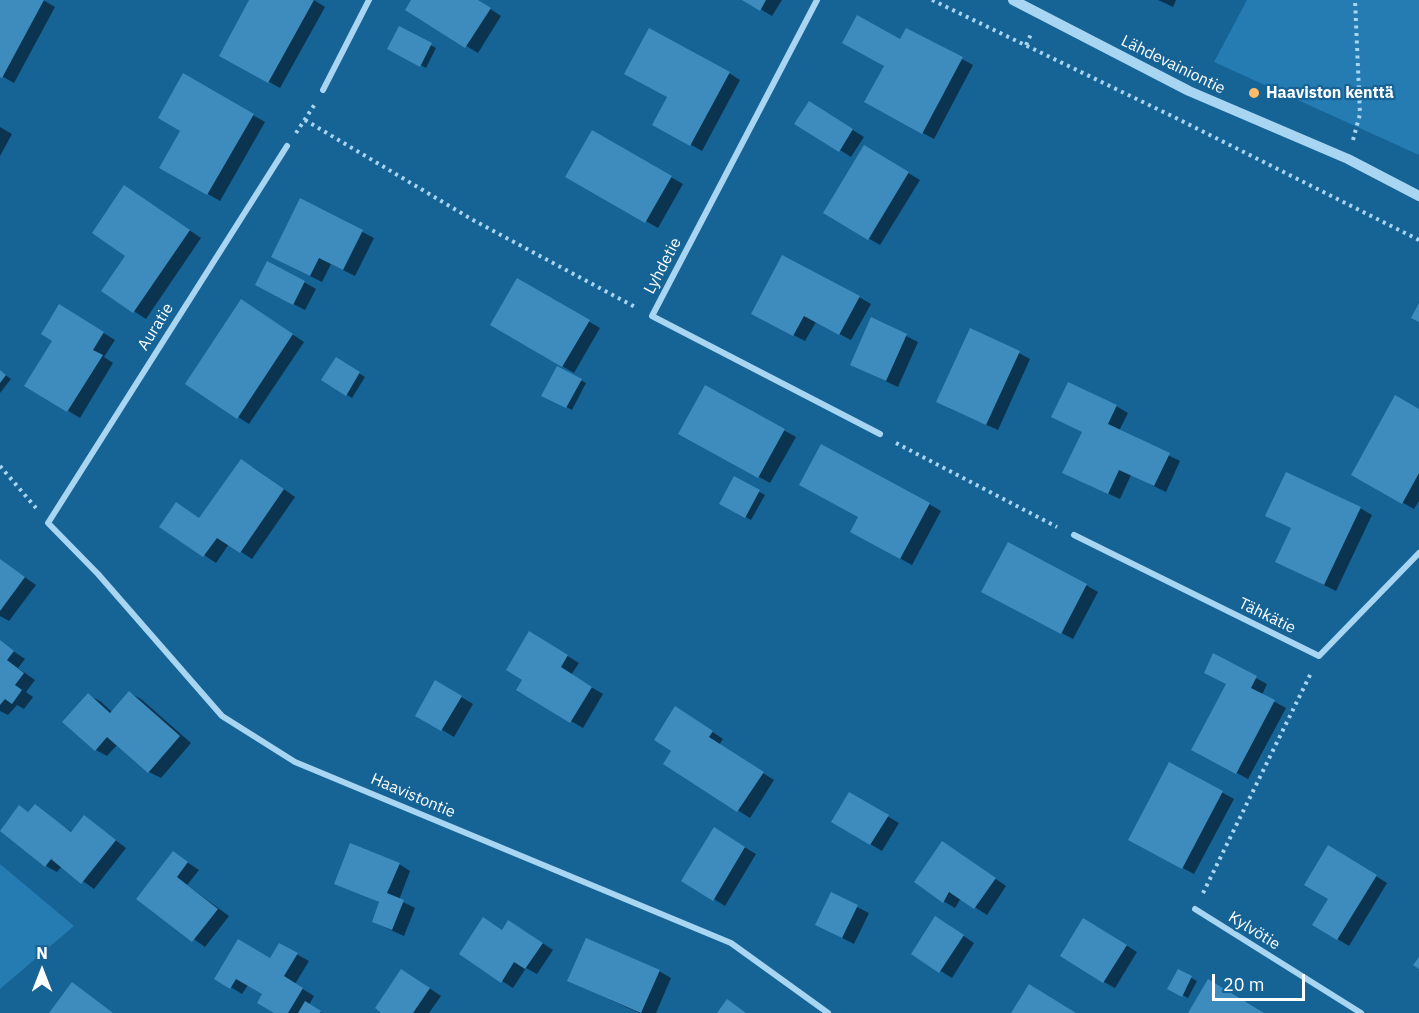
<!DOCTYPE html>
<meta charset="utf-8">
<style>
body{margin:0}
#map{position:relative;width:1419px;height:1013px;overflow:hidden;background:#166396;font-family:"IBM Plex Sans",sans-serif}
canvas{display:block}
.north{position:absolute;left:12px;top:941px;width:60px;height:60px;-webkit-text-stroke:4px #166396;paint-order:stroke;rotate:0deg;font-size:16px;font-weight:700;line-height:24px;text-align:center;color:#fff}
.north::after{content:'';display:block;margin:auto;width:21px;height:27px;background:#fff;clip-path:polygon(50% 0,100% 100%,50% 72%,0 100%)}
.scale{position:absolute;left:1212px;top:974px;width:93px;height:27px;box-sizing:border-box;border:3px solid #fff;border-top:0;padding-left:8px;font-size:18px;line-height:21px;white-space:nowrap;color:#fff;-webkit-text-stroke:4px #166396;paint-order:stroke}
</style>
<div id="map">
<canvas width="1419" height="1013"></canvas>
<div class="north">N</div>
<div class="scale">20 m</div>
</div>
<script>
const c = document.querySelector('canvas').getContext('2d');
c.lineJoin = 'round';
function fillPath(path, color) {
  c.fillStyle = color;
  c.fill(path, 'evenodd');
}
function shape(rows) {
  const path = new Path2D();
  for (const r of rows) {
    path.moveTo(r[0], r[1]);
    for (let i = 2; i < r.length; i += 2) path.lineTo(r[i], r[i + 1]);
  }
  return path;
}
function trace(path, color, width, dash) {
  c.strokeStyle = color;
  c.lineWidth = width;
  c.lineCap = dash ? 'butt' : 'round';
  c.setLineDash(dash || []);
  c.stroke(path);
}
function label(font, color, halo, rows, align = 'center') {
  c.font = font + ' "IBM Plex Sans",sans-serif';
  c.lineWidth = 4.5;
  c.setLineDash([]);
  c.textBaseline = 'middle';
  c.strokeStyle = halo;
  c.fillStyle = color;
  for (const [text, x, y, turn = 0] of rows) {
    c.save();
    c.translate(x, y);
    c.rotate((+turn || 0) * Math.PI / 180);
    c.textAlign = isNaN(turn) ? turn : align;
    if (halo) c.strokeText(text, 0, 0);
    c.fillText(text, 0, 0);
    c.restore();
  }
}
const green = shape([
 [1247,0,1419,0,1419,155,1214,62],
 [0,864,74,926,0,989]
]);
const shadow = shape([
 [0,0,43,0,55,7,14,83,0,75],
 [251,0,314,0,325,7,280,88,221,55],
 [413,0,477,0,501,16,478,53,407,10],
 [745,0,782,0,772,16],
 [1158,0,1176,0,1173,7],
 [399,28,436,48,426,68,389,48],
 [901,41,962,59,973,65,934,139,878,109],
 [729,73,740,80,702,151,666,131],
 [183,75,265,122,220,201,161,167,182,130],
 [809,103,864,137,851,157,840,150],
 [0,127,12,134,0,156],
 [593,132,683,184,658,228,567,176],
 [865,147,920,180,880,245,825,213],
 [136,194,201,238,146,319,103,291,127,255],
 [300,200,374,238,355,276,331,264,322,282,284,263],
 [518,280,600,328,574,373,492,325],
 [304,282,316,289,305,310,268,291],
 [859,297,871,304,851,340,816,322,805,341,764,320],
 [253,308,304,342,249,424,238,417],
 [71,313,115,340,104,357,113,363,80,418,26,385],
 [872,319,918,342,898,387,852,365],
 [1019,353,1030,359,998,430,949,408],
 [336,359,365,377,352,398,323,380],
 [557,368,586,383,572,410,543,395],
 [0,371,11,379,0,393],
 [706,387,796,437,770,483,680,434],
 [1116,406,1128,413,1119,431,1180,461,1166,492,1131,475,1120,499,1076,479],
 [1419,410,1419,501,1414,509,1353,475],
 [253,467,295,497,252,559,229,544,216,563,161,526,201,519],
 [734,478,765,495,751,520,721,503],
 [929,504,941,511,912,565,863,538],
 [1360,508,1372,515,1336,591,1277,562],
 [0,560,36,585,9,621,0,616],
 [1086,585,1098,592,1073,639,995,598],
 [530,633,579,663,571,675,603,694,583,728,518,690,524,679],
 [0,642,25,659,18,668,35,680,26,692,33,697,24,709,17,705,8,715,0,711],
 [1256,678,1267,684,1262,695,1286,708,1248,779,1205,756],
 [436,682,473,704,454,737,417,715],
 [130,693,141,699,191,743,161,778,149,772,118,744,107,756,96,750,88,695,100,701,112,712],
 [687,715,723,739,719,745,774,780,750,818,665,764,673,751],
 [1170,764,1234,799,1194,874,1141,846],
 [850,794,899,823,882,851,833,822],
 [35,806,72,832,85,817,126,848,94,889,62,866,57,872,46,866,20,807,30,813],
 [714,829,756,854,725,906,714,899],
 [1329,847,1387,883,1349,946,1314,925,1330,899],
 [954,850,1006,886,987,915,961,898,955,908,943,901],
 [173,853,199,870,187,885,229,916,205,947,138,899],
 [399,864,410,871,399,900,415,908,404,936,373,922,381,903,336,883],
 [857,907,869,913,854,944,829,931],
 [947,925,974,943,952,978,913,954],
 [1095,926,1137,952,1115,988,1104,982],
 [520,928,553,950,537,974,526,968,513,988,502,981,503,931],
 [280,945,309,961,295,984,314,996,309,1005,322,1013,277,1013,264,994,248,985,242,994,216,978,271,960],
 [659,971,671,978,656,1013,639,1013,569,981],
 [1178,971,1197,981,1188,998,1169,988],
 [413,977,441,996,429,1013,384,1013]
]);
const building = shape([
 [0,0,44,0,2,78,0,77],
 [249,0,314,0,268,83,219,56],
 [411,0,478,0,491,8,465,48,405,10],
 [742,0,766,0,760,11],
 [857,15,900,39,906,28,963,57,922,134,864,102,884,66,842,43],
 [399,26,432,43,420,67,387,49],
 [649,28,730,72,690,146,652,125,667,97,624,74],
 [183,73,254,114,207,195,159,168,180,131,158,118],
 [809,101,853,129,839,152,794,124],
 [592,130,672,176,645,223,565,177],
 [864,145,909,172,868,240,823,213],
 [124,185,190,230,133,313,101,291,125,256,92,233],
 [300,198,363,230,343,270,319,258,310,276,271,257],
 [782,255,860,296,839,335,804,316,793,336,751,314],
 [267,261,305,281,293,305,255,285],
 [517,278,590,320,562,367,490,325],
 [241,299,293,334,237,419,185,384],
 [1419,303,1419,322,1411,318],
 [59,304,104,332,93,350,103,355,67,412,24,386,52,341,41,334],
 [871,317,907,334,886,381,850,365],
 [970,328,1020,351,986,425,936,402],
 [336,357,360,372,346,396,321,380],
 [557,366,582,379,566,408,541,396],
 [0,370,6,375,0,383],
 [1068,382,1117,405,1108,424,1170,453,1154,486,1119,470,1108,494,1062,473,1082,432,1051,417],
 [705,385,785,429,758,478,678,434],
 [1395,395,1419,409,1419,473,1402,504,1351,475],
 [821,444,930,503,900,559,850,532,858,517,799,485],
 [241,459,284,489,240,553,217,538,203,557,159,527,176,502,199,518],
 [1286,472,1361,507,1324,585,1275,562,1291,528,1265,516],
 [734,476,760,490,745,518,719,504],
 [1008,542,1087,584,1061,634,981,592],
 [0,559,25,577,0,611],
 [529,631,568,655,561,667,592,687,570,723,516,690,522,680,506,670],
 [0,640,14,651,7,660,24,673,15,685,22,690,12,704,5,699,0,705],
 [1213,653,1257,676,1251,688,1275,700,1236,774,1191,750,1226,684,1204,673],
 [435,680,462,696,441,731,415,716],
 [129,691,180,736,148,773,107,737,95,751,62,722,88,693,110,713],
 [675,706,713,731,709,737,764,772,737,812,663,764,671,751,654,740],
 [1169,762,1223,791,1182,869,1128,840],
 [849,792,889,815,870,845,831,822],
 [35,804,71,832,84,815,116,840,81,884,51,859,45,867,0,831,19,805,28,812],
 [714,827,745,847,713,901,681,881],
 [942,841,996,878,974,909,949,892,943,903,914,882],
 [350,843,400,863,387,893,404,900,392,930,372,922,379,902,334,884],
 [1328,845,1377,875,1337,940,1312,925,1328,899,1304,885],
 [173,851,188,862,177,877,218,909,192,942,136,899],
 [831,892,858,905,842,938,815,925],
 [935,916,964,935,939,973,911,954],
 [483,917,502,930,508,920,543,943,525,969,514,962,501,983,459,954],
 [1083,918,1127,945,1103,983,1060,956],
 [586,938,660,970,641,1013,567,981],
 [238,939,270,958,279,943,298,953,284,976,303,988,288,1013,274,1013,257,1003,262,994,236,979,230,989,214,979],
 [1419,957,1419,969,1413,965],
 [401,969,430,988,413,1013,381,1013,375,1008],
 [1178,969,1192,976,1182,997,1167,989],
 [1208,979,1264,1013,1188,1013],
 [72,982,113,1013,49,1013],
 [1029,984,1076,1013,1011,1013],
 [727,999,746,1013,717,1013],
 [305,1001,321,1011,320,1013,298,1013]
]);
const path = shape([
 [932,0,1176,118,1419,240],
 [1026,45,1032,32],
 [305,120,473,220,635,307],
 [296,133,315,104],
 [1353,140,1360,114,1355,0],
 [896,443,1057,527],
 [0,466,36,508],
 [1203,893,1311,673]
]);
const minor = shape([
 [817,0,652,316,880,434],
 [323,90,369,0],
 [287,146,48,523,98,574,222,716,295,762,731,943,828,1013],
 [1074,535,1319,656,1419,553],
 [1195,909,1361,1013]
]);
const tertiary = shape([
 [1013,0,1189,91,1348,159,1419,196]
]);
const markers = [
 [1254,93,6,"#ffbb68"]
];
const streetNames = [
 ["Lähdevainiontie",1173,65,26],
 ["Lyhdetie",663,266,-62],
 ["Auratie",156,327,-58],
 ["Tähkätie",1267,616,26],
 ["Haavistontie",413,796,23],
 ["Kylvötie",1254,931,32]
];
const poiNames = [
 ["Haaviston kenttä",1266,93]
];
fillPath(green, '#257cb3');
fillPath(shadow, '#0007');
fillPath(building, '#3e8cbe');
trace(path, '#a7d5f2', 4, [3, 4.5]);
trace(minor, '#a7d5f2', 6);
trace(tertiary, '#a7d5f2', 10);
for (const [x, y, r, color] of markers) {
  const dot = new Path2D();
  dot.arc(x, y, r, 0, 2 * Math.PI);
  c.fillStyle = color;
  c.fill(dot);
  trace(dot, '#166396', 2);
}
label('16px', '#fff', '#166396', streetNames);
label('bold 16px', '#fff', '#166396', poiNames, 'left');
</script>
